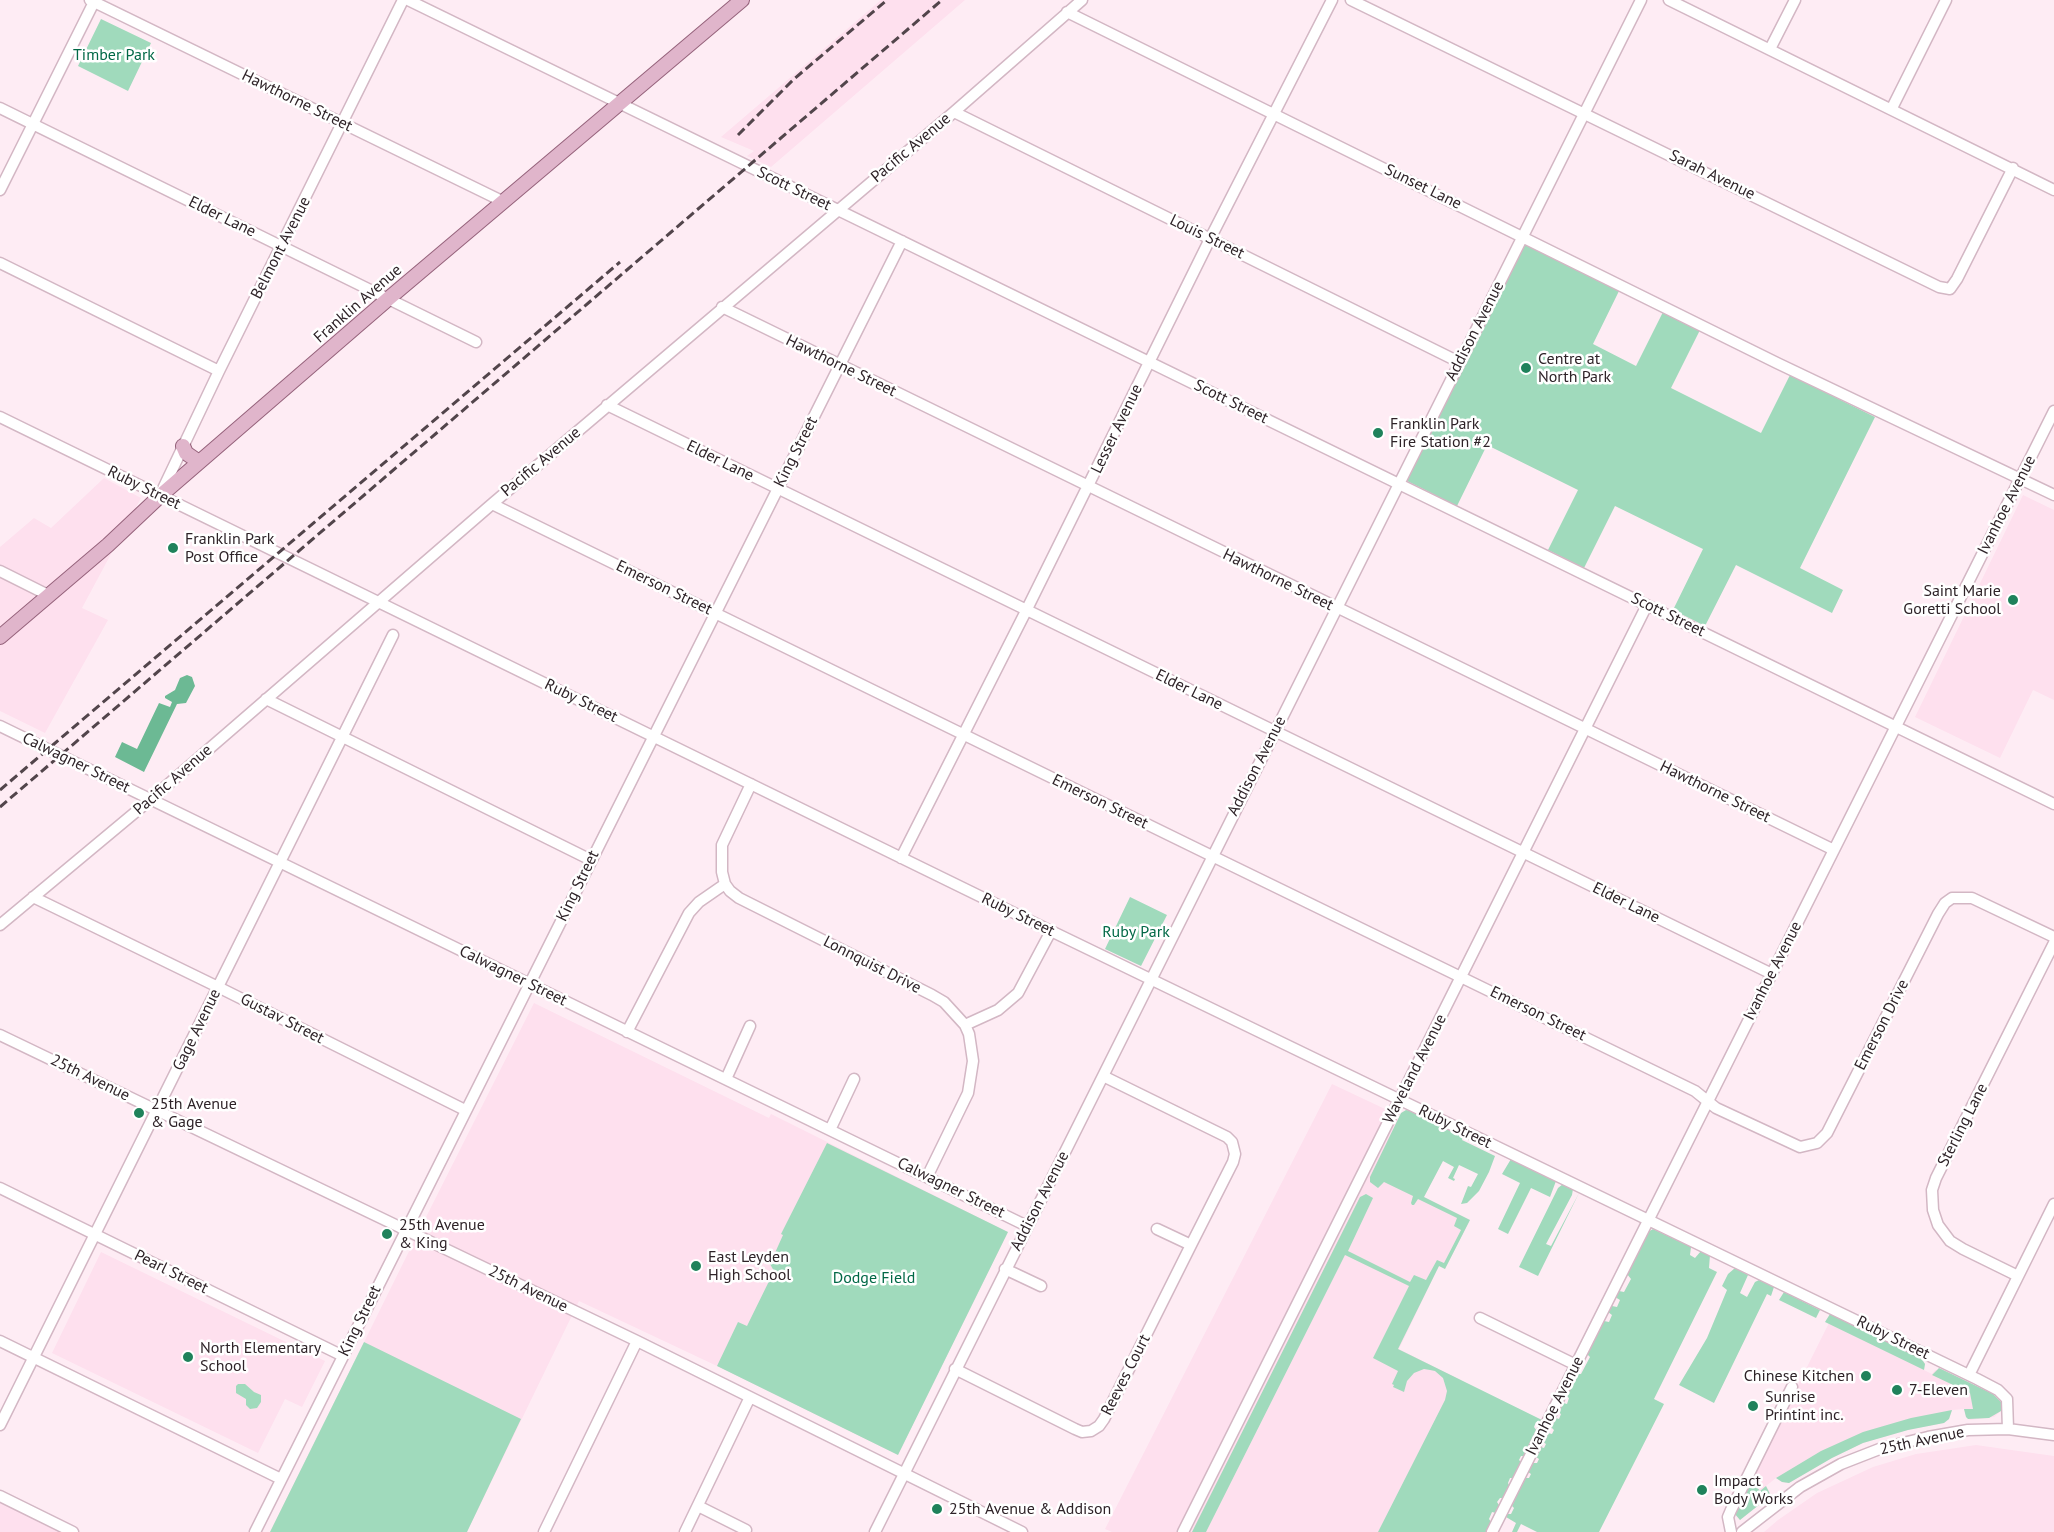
<!DOCTYPE html>
<style>
body{margin:0}
canvas{display:block;background:#feecf4}
</style>
<canvas width="2054" height="1532"></canvas>
<script>
const c = document.querySelector('canvas').getContext('2d');
c.lineJoin = 'round';
function fillPath(path, color) {
  c.fillStyle = color;
  c.fill(path, 'evenodd');
}
function shape(rows) {
  const path = new Path2D();
  for (const r of rows) {
    path.moveTo(r[0], r[1]);
    for (let i = 2; i < r.length; i += 2) path.lineTo(r[i], r[i + 1]);
  }
  return path;
}
function trace(path, color, width, dash) {
  c.strokeStyle = color;
  c.lineWidth = width;
  c.lineCap = dash ? 'butt' : 'round';
  c.setLineDash(dash || []);
  c.stroke(path);
}
function label(font, color, halo, rows, align = 'center') {
  c.font = font + ' "PT Sans",sans-serif';
  c.lineWidth = 5;
  c.setLineDash([]);
  c.textBaseline = 'middle';
  c.strokeStyle = halo;
  c.fillStyle = color;
  for (const [text, x, y, turn = 0] of rows) {
    c.save();
    c.translate(x, y);
    c.rotate((+turn || 0) * Math.PI / 180);
    c.textAlign = isNaN(turn) ? turn : align;
    if (halo) c.strokeText(text, 0, 0);
    c.fillText(text, 0, 0);
    c.restore();
  }
}
const built = shape([
 [881,0,965,0,771,167,747,156,754,151,721,137],
 [104,478,141,498,82,608,108,620,45,733,0,711,0,547,34,518,51,528],
 [2023,495,2054,510,2054,700,2033,690,2000,758,1915,717],
 [534,1003,769,1118,771,1114,1008,1232,898,1455,717,1366,579,1301,467,1532,270,1532,422,1225],
 [1332,1084,1453,1141,1424,1197,1470,1220,1445,1269,1439,1266,1399,1349,1461,1380,1383,1532,1112,1532,1105,1529],
 [101,1252,325,1361,302,1407,285,1399,258,1453,52,1353],
 [1833,1315,1921,1358,1925,1364,1924,1370,1932,1374,1935,1370,1943,1369,1987,1390,2001,1402,2001,1411,1994,1417,1970,1420,1966,1417,1964,1409,1952,1410,1949,1419,1944,1423,1908,1430,1863,1443,1832,1458,1789,1483,1782,1482,1776,1478,1766,1486,1770,1492,1769,1497,1740,1520,1736,1516,1735,1511],
 [1976,1445,2054,1456,2054,1532,1764,1532,1778,1520,1817,1493,1873,1467,1916,1454],
 [0,1501,63,1532,0,1532]
]);
const green = shape([
 [101,19,151,43,128,91,78,66],
 [1524,244,1619,291,1593,344,1636,366,1663,312,1700,330,1671,388,1761,433,1790,375,1875,417,1800,568,1843,590,1832,613,1736,565,1705,626,1673,610,1703,549,1615,506,1584,568,1548,550,1578,490,1487,445,1457,506,1407,481],
 [1130,897,1167,915,1141,966,1105,949],
 [1406,1110,1412,1111,1463,1136,1462,1140,1495,1156,1489,1172,1479,1191,1467,1203,1461,1204,1468,1186,1471,1187,1478,1174,1459,1165,1453,1178,1455,1179,1454,1181,1448,1178,1454,1167,1443,1161,1424,1197,1470,1220,1445,1269,1439,1266,1398,1349,1542,1420,1540,1423,1536,1422,1534,1427,1537,1431,1524,1456,1521,1456,1519,1460,1521,1462,1513,1478,1510,1478,1508,1483,1509,1485,1503,1498,1500,1498,1497,1502,1499,1505,1496,1513,1492,1512,1489,1519,1491,1522,1486,1532,1378,1532,1445,1400,1447,1391,1443,1378,1435,1371,1430,1370,1424,1369,1414,1373,1407,1381,1404,1392,1393,1387,1394,1385,1392,1384,1398,1371,1373,1358,1409,1286,1345,1255,1206,1532,1192,1532,1360,1197,1366,1194,1373,1198,1348,1251,1410,1282,1414,1275,1426,1280,1437,1260,1444,1263,1461,1230,1454,1226,1457,1218,1418,1199,1414,1205,1412,1205,1411,1203,1413,1196,1384,1182,1378,1188,1370,1182,1370,1177,1401,1113],
 [827,1143,1008,1232,898,1455,717,1366,738,1322,747,1326,774,1271,770,1264,783,1235,781,1234],
 [1511,1159,1556,1181,1550,1197,1531,1188,1508,1234,1498,1229,1520,1183,1502,1174],
 [1563,1184,1573,1189,1572,1195,1546,1244,1551,1246,1579,1193,1538,1276,1519,1267,1558,1188],
 [1653,1229,1691,1247,1690,1255,1695,1258,1701,1251,1710,1255,1709,1268,1717,1272,1654,1399,1664,1404,1599,1532,1537,1532,1521,1524,1517,1532,1512,1532,1516,1523,1506,1517,1507,1514,1511,1514,1514,1508,1512,1506,1525,1478,1529,1478,1531,1474,1528,1472,1533,1463,1537,1463,1539,1459,1536,1457,1541,1447,1544,1448,1546,1444,1543,1442,1548,1433,1552,1434,1554,1430,1551,1427,1556,1418,1559,1419,1561,1414,1558,1412,1563,1403,1567,1404,1569,1398,1566,1396,1577,1374,1581,1374,1590,1357,1587,1354,1604,1321,1609,1322,1612,1315,1608,1312,1612,1306,1617,1307,1620,1300,1615,1297,1619,1291,1624,1292,1631,1279,1627,1274,1648,1232],
 [1735,1268,1748,1275,1740,1293,1747,1297,1755,1282,1759,1280,1774,1287,1771,1296,1767,1294,1714,1403,1679,1385,1707,1338,1727,1290,1722,1286,1728,1274],
 [1784,1292,1820,1310,1816,1318,1779,1300],
 [1830,1314,1921,1358,1925,1364,1924,1370,1825,1322],
 [364,1342,521,1419,467,1532,270,1532],
 [1939,1368,1993,1394,2001,1402,2001,1411,1989,1418,1968,1419,1966,1417,1964,1409,1973,1409,1970,1393,1932,1375],
 [238,1384,245,1384,254,1392,261,1395,261,1402,257,1408,250,1409,246,1405,246,1399,236,1393,236,1386],
 [1952,1410,1949,1419,1944,1423,1908,1430,1863,1443,1832,1458,1789,1483,1782,1482,1776,1478,1821,1451,1863,1432,1911,1418],
 [1751,1480,1760,1491,1766,1486,1770,1494,1769,1497,1740,1520,1735,1514]
]);
const water = shape([
 [187,675,192,677,195,686,186,703,177,704,144,772,115,757,122,742,137,749,159,703,170,707,172,702,165,698,165,696,175,690,180,678]
]);
const minor = shape([
 [90,0,504,202],
 [408,0,2054,804],
 [1351,0,1939,287,1950,289,1957,279,2013,168],
 [1669,0,2054,190],
 [1067,12,1777,363,2054,495],
 [1770,49,1795,0],
 [0,108,476,342],
 [1892,108,1946,0],
 [954,112,1459,362],
 [0,190,95,0],
 [0,263,219,371],
 [722,307,1834,850],
 [607,405,1772,974],
 [0,417,1051,931,1977,1379,1998,1390,2007,1399,2008,1429],
 [161,493,219,371,403,0],
 [492,504,1212,856,1695,1091,1716,1108,1800,1147,1817,1143,1827,1133,1938,914,1945,903,1952,898,1972,898,2054,937],
 [0,571,48,595],
 [266,699,591,860],
 [0,726,1027,1226],
 [751,784,722,845,722,872,725,884,730,891,739,898,932,995,944,1002,965,1025,969,1034,973,1061,968,1093,927,1177],
 [901,858,1026,611,1210,239,1332,0],
 [33,897,218,987,465,1110],
 [0,925,150,800,492,504,954,112,1082,0],
 [965,1025,998,1010,1018,993,1051,931],
 [627,1032,689,913,699,902,725,884],
 [0,1035,637,1341,1022,1532],
 [726,1079,750,1026],
 [830,1130,854,1079],
 [0,1188,343,1356],
 [1157,1229,1191,1245],
 [1005,1269,1041,1286],
 [2018,1276,1963,1249,1950,1241,1938,1225,1933,1210,1932,1190,1936,1178,2054,943],
 [1480,1318,1576,1365],
 [0,1341,281,1479],
 [955,1369,1075,1429,1082,1432,1091,1431,1099,1426,1104,1419,1191,1245,1233,1162,1235,1154,1232,1142,1227,1137,1103,1076],
 [1969,1375,2054,1204],
 [0,1425,393,635],
 [0,1496,73,1532],
 [698,1506,746,1530],
 [255,1532,902,241],
 [544,1532,637,1341],
 [685,1532,750,1397],
 [875,1532,1641,0],
 [1183,1532,1647,605],
 [1492,1532,2054,411],
 [1731,1532,1728,1517,1731,1510,1792,1387],
 [1742,1532,1800,1487,1841,1464,1882,1448,1928,1437,1968,1430,2008,1429,2054,1435]
]);
const major = shape([
 [183,446,186,453,199,462],
 [0,637,108,545,160,496,388,299,742,0]
]);
const rail = shape([
 [738,135,794,79,887,0],
 [0,790,620,262],
 [0,807,942,0]
]);
const markers = [
 [1526,368,6,"#1f825b"],
 [1378,433,6,"#1f825b"],
 [173,548,6,"#1f825b"],
 [2013,600,6,"#1f825b"],
 [139,1113,6,"#1f825b"],
 [387,1234,6,"#1f825b"],
 [696,1266,6,"#1f825b"],
 [188,1357,6,"#1f825b"],
 [1866,1376,6,"#1f825b"],
 [1897,1390,6,"#1f825b"],
 [1753,1406,6,"#1f825b"],
 [1702,1490,6,"#1f825b"],
 [937,1509,6,"#1f825b"]
];
const parkNames = [
 ["Timber Park",114,55],
 ["Ruby Park",1136,932],
 ["Dodge Field",874,1278]
];
const streetNames = [
 ["Hawthorne Street",297,101,26],
 ["Pacific Avenue",911,148,-40],
 ["Sarah Avenue",1712,175,26],
 ["Sunset Lane",1423,187,26],
 ["Scott Street",794,189,26],
 ["Elder Lane",222,217,26],
 ["Louis Street",1207,237,26],
 ["Belmont Avenue",281,248,-63],
 ["Franklin Avenue",358,304,-41],
 ["Addison Avenue",1475,331,-63],
 ["Hawthorne Street",841,366,26],
 ["Scott Street",1231,402,26],
 ["Lesser Avenue",1117,429,-64],
 ["King Street",796,452,-63],
 ["Elder Lane",720,461,26],
 ["Pacific Avenue",541,462,-40],
 ["Ruby Street",144,488,26],
 ["Ivanhoe Avenue",2007,505,-63],
 ["Hawthorne Street",1278,580,26],
 ["Emerson Street",664,588,26],
 ["Scott Street",1668,615,26],
 ["Elder Lane",1189,690,26],
 ["Ruby Street",581,701,26],
 ["Calwagner Street",76,763,26],
 ["Addison Avenue",1257,766,-63],
 ["Pacific Avenue",173,780,-41],
 ["Hawthorne Street",1715,792,26],
 ["Emerson Street",1100,802,26],
 ["King Street",578,886,-64],
 ["Elder Lane",1626,903,26],
 ["Ruby Street",1018,915,26],
 ["Lonnquist Drive",872,965,27],
 ["Ivanhoe Avenue",1773,971,-63],
 ["Calwagner Street",513,976,26],
 ["Emerson Street",1538,1014,26],
 ["Gustav Street",282,1019,27],
 ["Emerson Drive",1882,1025,-63],
 ["Gage Avenue",197,1030,-64],
 ["Waveland Avenue",1415,1069,-63],
 ["25th Avenue",90,1078,26],
 ["Sterling Lane",1963,1125,-63],
 ["Ruby Street",1455,1127,26],
 ["Calwagner Street",951,1188,26],
 ["Addison Avenue",1040,1201,-63],
 ["Pearl Street",171,1272,26],
 ["25th Avenue",528,1289,26],
 ["King Street",360,1321,-64],
 ["Ruby Street",1893,1338,26],
 ["Reeves Court",1126,1375,-63],
 ["Ivanhoe Avenue",1555,1406,-63],
 ["25th Avenue",1922,1441,-12]
];
const poiNames = [
 ["Centre at",1538,359],
 ["North Park",1538,377],
 ["Franklin Park",1390,424],
 ["Fire Station #2",1390,442],
 ["Franklin Park",185,539],
 ["Post Office",185,557],
 ["Saint Marie",2001,591,"right"],
 ["Goretti School",2001,609,"right"],
 ["25th Avenue",151,1104],
 ["& Gage",151,1122],
 ["25th Avenue",399,1225],
 ["& King",399,1243],
 ["East Leyden",708,1257],
 ["High School",708,1275],
 ["North Elementary",200,1348],
 ["School",200,1366],
 ["Chinese Kitchen",1854,1376,"right"],
 ["7-Eleven",1909,1390],
 ["Sunrise",1765,1397],
 ["Printint inc.",1765,1415],
 ["Impact",1714,1481],
 ["Body Works",1714,1499],
 ["25th Avenue & Addison",949,1509]
];
fillPath(built, '#fee0ee');
fillPath(green, '#a0dabc');
fillPath(water, '#6cb994');
trace(minor, '#d3b7c4', 13);
trace(major, '#95627b', 16);
trace(minor, '#fff', 10);
trace(major, '#e0b5cb', 14);
trace(rail, '#52454b', 3, [9, 4.5]);
for (const [x, y, r, color] of markers) {
  const dot = new Path2D();
  dot.arc(x, y, r, 0, 2 * Math.PI);
  c.fillStyle = color;
  c.fill(dot);
  trace(dot, '#fff', 2);
}
label('16px', '#016846', '#fff', parkNames);
label('16px', '#2e2328', '#fff', streetNames);
label('16px', '#2e2328', '#fff', poiNames, 'left');
</script>
